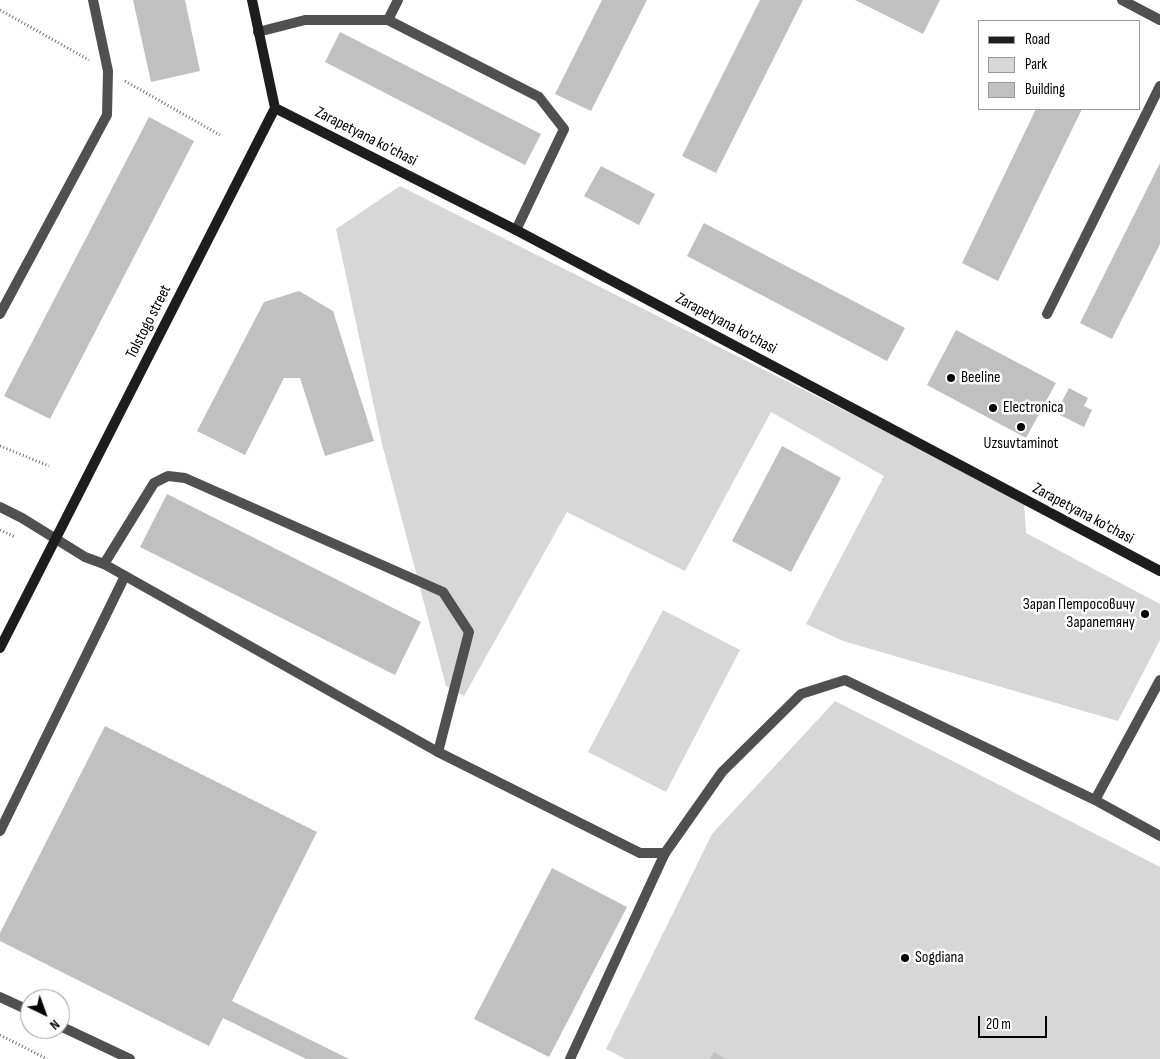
<!DOCTYPE html>
<meta charset="utf-8">
<style>
body{margin:0}
#map{position:relative;width:1160px;height:1059px;overflow:hidden;background:#fff;font-family:"Sofia Sans Condensed",sans-serif}
canvas{display:block}
.legend{position:absolute;left:978px;top:20px;width:162px;height:90px;box-sizing:border-box;background:#fff;border:1px solid #999;margin:0;padding:6px 9px;list-style:none;font-size:15px;color:#000}
.legend li{display:flex;align-items:center;gap:10px;height:25px}
.legend b{width:25px;border:1px solid #999}
.north{position:absolute;left:20px;top:989px;width:50px;height:50px;box-sizing:border-box;background:#fff;border:1px solid #999;border-radius:50%;rotate:138deg;font-size:14px;font-weight:700;line-height:20px;text-align:center;color:#000}
.north::after{content:'';display:block;margin:auto;width:18px;height:22px;background:#000;clip-path:polygon(50% 0,100% 100%,50% 72%,0 100%)}
.scale{position:absolute;left:978px;top:1016px;width:69px;height:22px;box-sizing:border-box;border:2px solid #000;border-top:0;padding-left:6px;font-size:15px;line-height:18px;white-space:nowrap;color:#000;-webkit-text-stroke:4px #fff;paint-order:stroke}
</style>
<div id="map">
<canvas width="1160" height="1059"></canvas>
<ul class="legend">
<li><b style="height:6px;background:#1d1d1d"></b>Road</li>
<li><b style="height:14px;background:#d7d7d7"></b>Park</li>
<li><b style="height:14px;background:#c0c0c0"></b>Building</li>
</ul>
<div class="north">N</div>
<div class="scale">20 m</div>
</div>
<script>
const c = document.querySelector('canvas').getContext('2d');
c.lineJoin = 'round';
function fillPath(path, color) {
  c.fillStyle = color;
  c.fill(path, 'evenodd');
}
function shape(rows) {
  const path = new Path2D();
  for (const r of rows) {
    path.moveTo(r[0], r[1]);
    for (let i = 2; i < r.length; i += 2) path.lineTo(r[i], r[i + 1]);
  }
  return path;
}
function trace(path, color, width, dash) {
  c.strokeStyle = color;
  c.lineWidth = width;
  c.lineCap = dash ? 'butt' : 'round';
  c.setLineDash(dash || []);
  c.stroke(path);
}
function label(font, color, halo, rows, align = 'center') {
  c.font = font + ' "Sofia Sans Condensed",sans-serif';
  c.lineWidth = 5;
  c.setLineDash([]);
  c.textBaseline = 'middle';
  c.strokeStyle = halo;
  c.fillStyle = color;
  for (const [text, x, y, turn = 0] of rows) {
    c.save();
    c.translate(x, y);
    c.rotate((+turn || 0) * Math.PI / 180);
    c.textAlign = isNaN(turn) ? turn : align;
    if (halo) c.strokeText(text, 0, 0);
    c.fillText(text, 0, 0);
    c.restore();
  }
}
const green = shape([
 [400,186,1024,501,1026,533,1160,604,1160,640,1118,721,843,641,806,624,884,476,771,412,685,571,567,512,464,696,446,686,382,444,336,229],
 [663,610,740,650,666,792,588,752],
 [835,701,1160,867,1160,1059,625,1059,606,1049,712,834]
]);
const building = shape([
 [133,0,185,0,200,71,151,82],
 [602,0,647,0,591,111,555,94],
 [760,0,803,0,716,173,682,156],
 [855,0,940,0,923,34],
 [340,32,541,134,525,165,325,62],
 [1036,109,1082,109,998,281,962,263],
 [149,117,194,141,50,419,4,396],
 [1160,163,1160,244,1112,339,1080,323],
 [601,166,655,194,639,225,584,196],
 [704,223,905,328,887,361,687,256],
 [299,291,333,311,374,441,325,456,300,378,284,378,245,455,197,431,264,302],
 [956,330,1056,383,1026,438,927,385],
 [1069,388,1088,398,1084,406,1092,410,1084,427,1056,413],
 [782,446,841,478,791,572,732,541],
 [167,494,421,622,395,675,140,547],
 [105,726,317,832,232,1001,349,1059,306,1059,223,1018,209,1046,0,941,0,933],
 [552,868,627,907,549,1057,474,1019],
 [714,1052,726,1059,710,1059]
]);
const path = shape([
 [0,10,89,60],
 [125,81,220,135],
 [0,446,49,466],
 [0,530,15,537],
 [0,1035,47,1059]
]);
const lane = shape([
 [104,564,154,483,168,476,185,478,443,592,469,632,438,752],
 [0,831,125,576],
 [0,997,30,1011],
 [60,1026,130,1059],
 [570,1059,665,853]
]);
const street = shape([
 [1122,0,1160,20],
 [388,20,398,0],
 [258,32,305,20,388,20,539,97,564,129,516,230],
 [0,314,107,115,108,71,93,0],
 [1047,314,1160,86],
 [0,507,22,518,85,557,104,564,438,752,640,853,665,853,722,772,801,694,845,680,1095,800,1160,680],
 [1095,800,1160,836]
]);
const secondary = shape([
 [275,108,516,230,1160,571],
 [0,648,275,108,252,0]
]);
const markers = [
 [951,378,5,"#000"],
 [993,408,5,"#000"],
 [1021,427,5,"#000"],
 [1145,614,5,"#000"],
 [905,958,5,"#000"]
];
const streetNames = [
 ["Zarapetyana ko'chasi",366,137,27],
 ["Tolstogo street",149,322,-63],
 ["Zarapetyana ko'chasi",726,324,28],
 ["Zarapetyana ko'chasi",1083,514,28]
];
const poiNames = [
 ["Beeline",961,378],
 ["Electronica",1003,408],
 ["Uzsuvtaminot",1021,444,"center"],
 ["Зарап Петросовичу",1135,605,"right"],
 ["Зарапетяну",1135,623,"right"],
 ["Sogdiana",915,958]
];
fillPath(green, '#d7d7d7');
fillPath(building, '#c0c0c0');
trace(path, '#727272', 3, [1, 2.5]);
trace(lane, '#505050', 10);
trace(street, '#505050', 10);
trace(secondary, '#1d1d1d', 10);
for (const [x, y, r, color] of markers) {
  const dot = new Path2D();
  dot.arc(x, y, r, 0, 2 * Math.PI);
  c.fillStyle = color;
  c.fill(dot);
  trace(dot, '#fff', 2);
}
label('16px', '#000', '#fff', streetNames);
label('16px', '#000', '#fff', poiNames, 'left');
</script>
